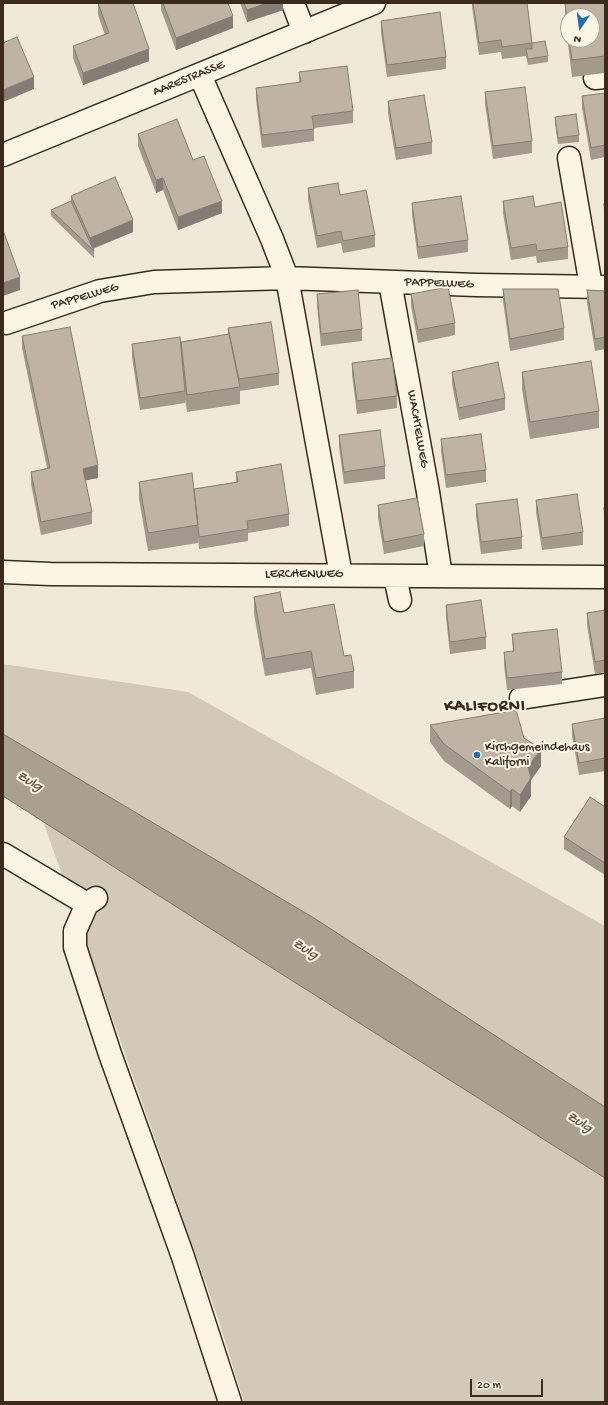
<!DOCTYPE html>
<style>
body{margin:0}
#map{position:relative;width:608px;height:1405px;overflow:hidden;background:#f0e9d9;font-family:"Gochi Hand",sans-serif}
canvas{display:block}
.frame{position:absolute;inset:0;border:4px solid #3b2a1e;pointer-events:none}
.north{position:absolute;left:560px;top:8px;width:40px;height:40px;box-sizing:border-box;background:#fcf5e5;border:1px solid #afa495;border-radius:50%;rotate:193deg;font-size:11px;font-weight:700;line-height:16px;text-align:center;color:#3b2a1e}
.north::after{content:'';display:block;margin:auto;width:14px;height:18px;background:#1f6fb2;clip-path:polygon(50% 0,100% 100%,50% 72%,0 100%)}
.scale{position:absolute;left:470px;top:1379px;width:73px;height:18px;box-sizing:border-box;border:2px solid #3b2a1e;border-top:0;padding-left:5px;font-size:12px;line-height:14px;white-space:nowrap;color:#3b2a1e;-webkit-text-stroke:3px #fcf5e5;paint-order:stroke}
</style>
<div id="map">
<canvas width="608" height="1405"></canvas>
<div class="frame"></div>
<div class="north">N</div>
<div class="scale">20 m</div>
</div>
<script>
const c = document.querySelector('canvas').getContext('2d');
c.lineJoin = 'round';
function fillPath(path, color) {
  c.fillStyle = color;
  c.fill(path, 'evenodd');
}
function shape(rows) {
  const path = new Path2D();
  for (const r of rows) {
    path.moveTo(r[0], r[1]);
    for (let i = 2; i < r.length; i += 2) path.lineTo(r[i], r[i + 1]);
  }
  return path;
}
function trace(path, color, width, dash) {
  c.strokeStyle = color;
  c.lineWidth = width;
  c.lineCap = dash ? 'butt' : 'round';
  c.setLineDash(dash || []);
  c.stroke(path);
}
function label(font, color, halo, rows, align = 'center') {
  c.font = font + ' "Gochi Hand",sans-serif';
  c.lineWidth = 4;
  c.setLineDash([]);
  c.textBaseline = 'middle';
  c.strokeStyle = halo;
  c.fillStyle = color;
  for (const [text, x, y, turn = 0] of rows) {
    c.save();
    c.translate(x, y);
    c.rotate((+turn || 0) * Math.PI / 180);
    c.textAlign = isNaN(turn) ? turn : align;
    if (halo) c.strokeText(text, 0, 0);
    c.fillText(text, 0, 0);
    c.restore();
  }
}
const green = shape([
 [3,664,188,692,605,926,605,1107,314,918,3,734],
 [43,821,280,973,605,1178,605,1402,244,1402,217,1315]
]);
const water = shape([
 [3,734,314,918,605,1107,605,1178,280,973,3,796,3,734]
]);
const minor = shape([
 [293,3,304,32],
 [200,75,272,239,287,278,341,575],
 [595,78,605,77],
 [3,155,374,3],
 [569,158,591,286],
 [390,282,428,492,441,576],
 [6,323,100,291,154,282,287,278,476,285,605,287],
 [3,572,50,574,605,577],
 [395,577,400,600],
 [521,698,605,685],
 [3,854,87,904],
 [96,898,87,904,75,931,75,947,110,1054,182,1254,230,1402]
]);
const wall = shape([
 [98,3,149,61,83,85,73,58,73,46,105,35,98,15],
 [161,3,228,3,233,28,176,50,161,10],
 [240,3,283,3,283,10,247,22],
 [472,3,527,3,532,43,548,56,548,62,528,65,526,56,502,59,501,52,479,55,472,7],
 [565,3,605,3,605,73,572,77,565,19],
 [568,16,592,40,568,40],
 [381,21,446,57,446,69,387,77,381,33],
 [299,72,353,111,353,123,314,128,314,141,262,148,256,100,256,88,299,83],
 [485,92,532,141,532,153,493,159,485,104],
 [605,93,605,157,591,160,582,108,582,96],
 [388,101,432,142,432,154,396,160,388,113],
 [555,117,579,135,579,142,558,144,555,124],
 [138,134,193,160,222,213,178,230,163,190,156,193,138,146],
 [308,188,340,195,375,235,375,247,343,253,341,243,317,248,308,200],
 [71,196,133,232,93,249,94,251,94,258,51,216,51,210,71,201],
 [503,201,535,207,568,247,568,259,537,263,536,256,511,260,503,213],
 [412,203,468,240,468,252,418,259,412,215],
 [604,204,605,204,605,227,604,216],
 [503,289,564,328,564,340,510,351,503,301],
 [587,290,605,291,605,349,595,351,587,303],
 [317,294,362,329,362,341,321,346,317,306],
 [411,294,455,323,455,335,418,343,411,306],
 [228,328,279,373,279,385,240,391,240,404,187,412,185,399,185,403,140,410,132,357,132,344,181,351,181,342,228,335],
 [22,336,98,478,85,480,92,512,92,524,41,535,31,484,31,472,47,468,22,348],
 [352,363,397,396,397,408,357,414,352,375],
 [452,372,505,398,505,410,459,420,452,384],
 [522,372,599,411,599,428,530,439,522,389],
 [339,435,385,466,385,479,344,484,339,447],
 [441,439,486,470,486,482,446,488,441,451],
 [236,472,289,514,289,526,248,533,248,541,199,549,198,538,198,543,148,551,139,499,139,482,194,489,236,482],
 [536,500,583,532,583,545,542,550,536,512],
 [476,504,522,537,522,549,481,554,476,516],
 [378,505,424,534,424,546,384,554,378,518],
 [604,508,605,508,605,531,604,520],
 [254,597,284,613,344,656,354,671,354,688,316,695,311,668,265,676,254,614],
 [446,605,486,637,486,649,450,654,446,617],
 [605,610,605,672,595,674,587,625,587,613],
 [512,634,562,672,562,684,507,690,504,665,504,652,513,652],
 [605,718,605,771,579,775,572,736,572,724],
 [430,725,524,738,541,766,531,780,531,796,520,812,512,806,510,809,444,761,430,742],
 [605,807,605,875,564,849,564,837]
]);
const shadedWall = shape([
 [267,3,283,3,283,10,247,22,247,10],
 [233,16,233,28,176,50,176,38],
 [149,49,149,61,83,85,83,73],
 [34,77,34,89,3,102,3,90],
 [163,178,163,190,156,193,156,180],
 [222,201,222,213,178,230,178,217],
 [133,220,133,232,91,249,90,248,90,238],
 [20,277,20,290,3,296,3,283],
 [98,465,98,478,83,481,83,469],
 [541,749,541,766,531,780,531,796,520,812,520,795,528,767],
 [512,789,512,806,510,809,510,792]
]);
const building = shape([
 [98,3,133,3,149,49,83,73,73,46,109,33,98,3],
 [163,3,228,3,233,16,176,38,163,3],
 [244,3,267,3,247,10,244,3],
 [473,3,527,3,532,43,502,47,501,40,479,43,473,3],
 [565,3,605,3,605,56,572,60,569,40,592,40,592,16,568,16,568,28,565,3],
 [440,12,446,57,387,65,381,21,440,12],
 [17,37,34,77,3,90,3,43,17,37],
 [545,41,548,56,528,59,526,49,532,49,532,43,545,41],
 [347,66,353,111,312,116,314,129,262,135,256,88,301,82,299,72,347,66],
 [525,87,532,141,493,146,485,92,525,87],
 [605,93,605,145,591,148,582,96,605,93],
 [424,95,432,142,396,148,388,101,424,95],
 [576,114,579,135,558,138,555,117,576,114],
 [177,119,193,160,204,156,222,201,178,217,163,178,156,180,138,134,177,119],
 [115,177,133,220,90,238,71,196,115,177],
 [338,183,340,195,366,190,375,235,343,241,341,231,317,236,308,188,338,183],
 [461,196,468,240,418,247,412,203,461,196],
 [533,196,535,207,561,202,568,247,537,251,536,244,511,248,503,201,533,196],
 [71,201,94,251,51,210,71,201],
 [604,204,605,204,605,215,604,204],
 [3,230,20,277,3,283,3,230],
 [448,287,455,323,418,330,411,294,448,287],
 [503,289,558,289,564,328,510,339,503,289],
 [358,290,362,329,321,334,317,294,358,290],
 [587,290,605,291,605,337,595,339,587,290],
 [271,322,279,373,239,379,228,328,271,322],
 [70,327,98,465,83,469,92,512,41,522,31,472,50,468,22,336,70,327],
 [229,334,240,387,187,395,181,342,229,334],
 [180,337,185,391,140,398,132,344,180,337],
 [392,358,397,396,357,401,352,363,392,358],
 [591,361,599,411,530,422,522,372,591,361],
 [498,362,505,398,459,408,452,372,498,362],
 [380,430,385,466,344,472,339,435,380,430],
 [481,434,486,470,446,475,441,439,481,434],
 [281,464,289,514,247,521,248,529,199,537,194,489,238,482,236,472,281,464],
 [192,473,198,525,148,533,139,482,192,473],
 [577,494,583,532,542,538,536,500,577,494],
 [417,498,424,534,384,542,378,505,417,498],
 [517,499,522,537,481,542,476,504,517,499],
 [604,508,605,508,605,519,604,508],
 [280,592,284,613,334,604,344,656,351,655,354,671,316,678,311,651,265,659,254,597,280,592],
 [481,600,486,637,450,642,446,605,481,600],
 [605,610,605,660,595,662,587,613,605,610],
 [557,629,562,672,507,678,504,652,514,651,512,634,557,629],
 [516,710,524,738,541,749,528,767,531,778,520,795,512,789,510,792,444,744,430,725,516,710],
 [605,718,605,758,579,763,572,724,605,718],
 [590,797,605,807,605,863,564,837,590,797]
]);
const markers = [
 [477,755,4,"#1f6fb2"]
];
const streetNames = [
 ["AARESTRASSE",189,79,-22],
 ["PAPPELWEG",439,284,2],
 ["PAPPELWEG",85,297,-16],
 ["WACHTELWEG",417,429,80],
 ["LERCHENWEG",304,575]
];
const poiNames = [
 ["Kirchgemeindehaus",485,748],
 ["Kaliforni",485,763]
];
const waterNames = [
 ["Zulg",29,782,31],
 ["Zulg",305,950,32],
 ["Zulg",579,1123,32]
];
const districtNames = [
 ["KALIFORNI",485,707]
];
fillPath(green, '#d2c9ba');
fillPath(water, '#aaa091');
trace(water, '#7e7163', 1);
trace(minor, '#3b2a1e', 25);
trace(minor, '#fcf5e5', 22);
fillPath(wall, '#a39a8d');
fillPath(shadedWall, '#857d73');
fillPath(building, '#beb3a4');
trace(building, '#857d73', 1);
for (const [x, y, r, color] of markers) {
  const dot = new Path2D();
  dot.arc(x, y, r, 0, 2 * Math.PI);
  c.fillStyle = color;
  c.fill(dot);
  trace(dot, '#fcf5e5', 1.5);
}
label('13px', '#3b2a1e', '#fcf5e5', streetNames);
label('13px', '#3b2a1e', '#fcf5e5', poiNames, 'left');
label('italic 14px', '#625346', '#fcf5e5', waterNames);
c.letterSpacing = '1px';
label('bold 17px', '#3b2a1e', '#fcf5e5', districtNames);
c.letterSpacing = '0px';
</script>
